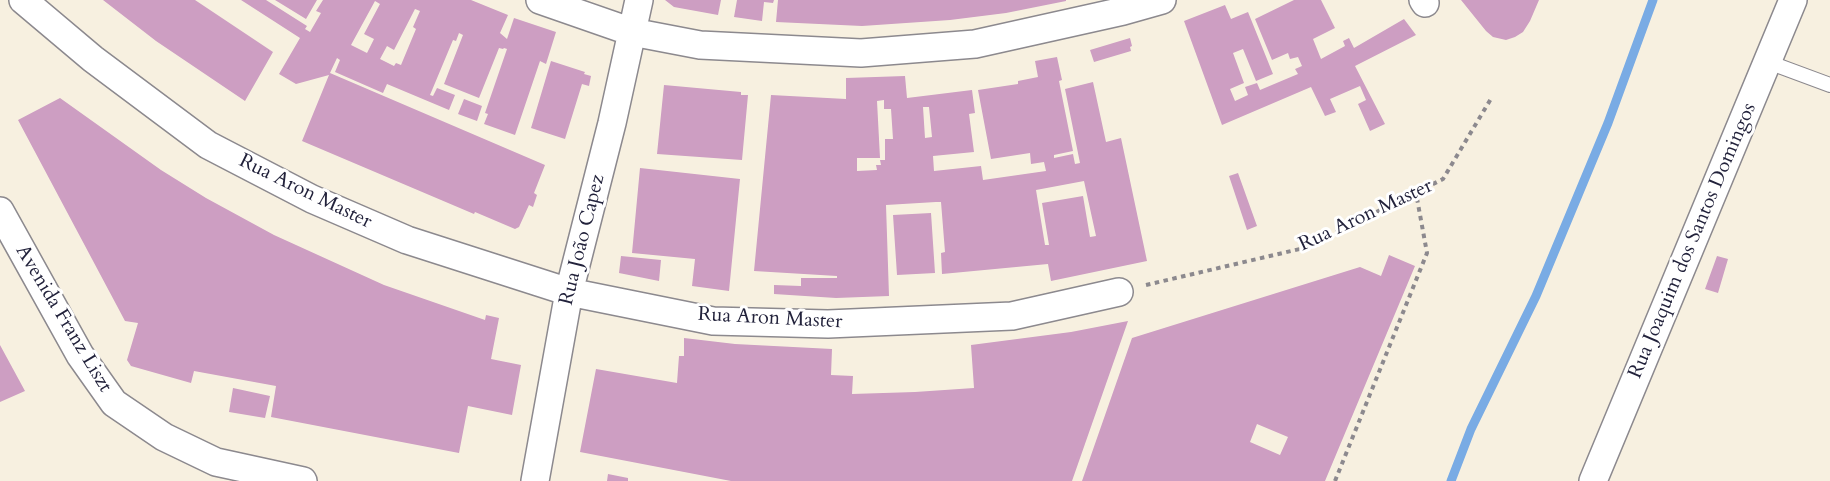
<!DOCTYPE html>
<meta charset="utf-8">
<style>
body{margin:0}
canvas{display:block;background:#f7f0e0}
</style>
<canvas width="1830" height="481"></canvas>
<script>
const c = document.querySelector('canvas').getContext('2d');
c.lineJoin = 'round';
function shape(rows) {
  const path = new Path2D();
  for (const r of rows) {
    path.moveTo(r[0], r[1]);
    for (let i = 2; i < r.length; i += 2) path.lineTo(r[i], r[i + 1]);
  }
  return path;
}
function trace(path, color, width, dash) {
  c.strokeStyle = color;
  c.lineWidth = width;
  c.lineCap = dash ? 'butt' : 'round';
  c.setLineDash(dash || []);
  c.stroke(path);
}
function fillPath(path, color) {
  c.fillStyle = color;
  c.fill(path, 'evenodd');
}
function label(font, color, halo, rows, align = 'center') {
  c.font = font + ' Cardo,serif';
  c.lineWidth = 6;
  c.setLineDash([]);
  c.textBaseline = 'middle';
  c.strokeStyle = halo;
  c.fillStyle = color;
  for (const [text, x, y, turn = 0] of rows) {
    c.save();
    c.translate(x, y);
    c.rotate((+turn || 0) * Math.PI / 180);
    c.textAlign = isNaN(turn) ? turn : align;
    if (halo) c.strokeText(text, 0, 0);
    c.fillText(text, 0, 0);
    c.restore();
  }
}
const stream = shape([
 [1451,481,1471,429,1536,296,1608,123,1653,0]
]);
const building = shape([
 [103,0,195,0,273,52,245,101,156,41],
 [241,0,266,0,307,26,305,29,310,32,321,13,316,11,323,0,471,0,508,15,500,33,507,39,514,18,556,32,546,64,540,61,515,135,484,124,488,114,485,113,507,49,504,48,503,49,499,48,479,98,444,84,463,35,459,33,456,41,453,40,430,95,433,96,437,88,455,95,449,110,387,84,383,93,335,72,340,60,337,58,330,73,545,165,534,193,537,195,533,207,529,205,519,227,515,229,475,212,474,214,302,141,329,75,296,84,279,74,300,38],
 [375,1,380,4,364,34,374,39,367,53,351,45],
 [415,9,420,11,413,27,416,29,401,65,396,63,394,66,380,59,387,46,394,50],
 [275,0,317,0,306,19],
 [665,0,721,0,718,15,674,7],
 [737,0,774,0,773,3,764,2,762,21,734,17],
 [778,0,1066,0,1066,1,1006,13,950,20,862,26,776,22],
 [1294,0,1321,0,1335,28,1313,39,1321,59,1345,46,1343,41,1349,38,1354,48,1404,19,1416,35,1355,66,1385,124,1370,131,1358,104,1366,100,1360,86,1330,99,1336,112,1325,116,1311,87,1222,125,1184,21,1225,5,1231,19,1248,12,1273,74,1256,81,1243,49,1233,53,1244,83,1230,89,1235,101,1248,95,1245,87,1257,83,1260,90,1298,74,1295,69,1302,66,1298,57,1290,59,1288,53,1272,60,1255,19],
 [1461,0,1539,0,1530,21,1523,32,1515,37,1506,40,1493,37,1486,31],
 [1130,38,1132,46,1130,47,1131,51,1094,62,1090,50],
 [1057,57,1062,80,1059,81,1073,151,1054,155,1054,158,1073,154,1075,164,1080,163,1065,89,1093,82,1106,142,1121,138,1147,261,1051,281,1048,264,942,274,941,253,945,252,941,202,936,202,886,205,889,296,836,298,774,294,774,285,801,286,801,278,837,278,837,276,754,271,771,95,846,99,846,78,905,76,907,98,972,90,975,113,969,114,974,152,933,156,934,171,981,166,983,180,1046,171,1044,162,1031,164,1030,153,991,159,978,90,1018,84,1018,81,1038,77,1035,61],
 [884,100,884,109,891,109,893,139,885,139,885,160,880,160,881,165,876,165,877,170,857,171,857,158,880,158,877,101],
 [923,107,929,107,932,137,925,138],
 [1084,181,1096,236,1090,237,1083,196,1042,203,1049,245,1045,245,1036,190],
 [551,61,585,72,584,74,591,76,589,86,582,84,565,139,531,128],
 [664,85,741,92,741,95,748,95,742,160,657,154],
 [60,98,161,170,206,198,274,235,384,285,485,320,486,315,499,318,491,359,521,365,512,415,468,406,459,453,271,417,276,386,194,371,191,383,131,366,127,360,138,323,125,321,18,120],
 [464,99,482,106,477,121,458,114],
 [640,168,740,179,729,291,692,286,695,259,632,253],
 [1238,173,1257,226,1247,230,1229,176],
 [931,213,935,273,897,275,893,215],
 [1389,255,1415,266,1325,481,1082,481,1132,338,1360,267,1381,276],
 [1257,424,1288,437,1280,455,1250,442],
 [621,256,661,260,659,281,619,273],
 [1717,256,1728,259,1718,293,1705,289],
 [1128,321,1072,481,731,481,580,452,596,369,677,383,679,356,684,356,684,338,735,344,832,349,831,375,853,376,852,394,915,392,974,388,971,345,1071,332],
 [0,345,25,391,0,402],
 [233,388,270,396,265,418,229,412],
 [608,474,628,478,628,481,607,481]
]);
const path = shape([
 [1146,285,1304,248,1443,179,1492,97],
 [1335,481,1427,253,1416,193]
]);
const lane = shape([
 [1768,62,1830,85]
]);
const street = shape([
 [23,0,93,59,208,145,312,199,407,240,569,292,713,321,828,324,1012,316,1119,292],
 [540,0,632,32,700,45,861,53,975,44,1123,11,1162,0],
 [1423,0,1425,3],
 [0,211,80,355,114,403,164,437,216,462,303,481],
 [535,481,569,292,612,123,639,0],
 [1593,481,1793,0]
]);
const streetNames = [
 ["Rua Aron Master",305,192,26],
 ["Rua Aron Master",1366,216,-25],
 ["Rua João Capez",583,240,-76],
 ["Rua Joaquim dos Santos Domingos",1693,241,-67],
 ["Avenida Franz Liszt",63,319,59],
 ["Rua Aron Master",770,319,3]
];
trace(stream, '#79abe4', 9);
fillPath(building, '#cd9ec2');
trace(lane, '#8c898e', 16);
trace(street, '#8c898e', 30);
trace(path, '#8c898e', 4, [4.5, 4.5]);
trace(lane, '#fff', 14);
trace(street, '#fff', 27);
label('20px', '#22223b', '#fff', streetNames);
</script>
